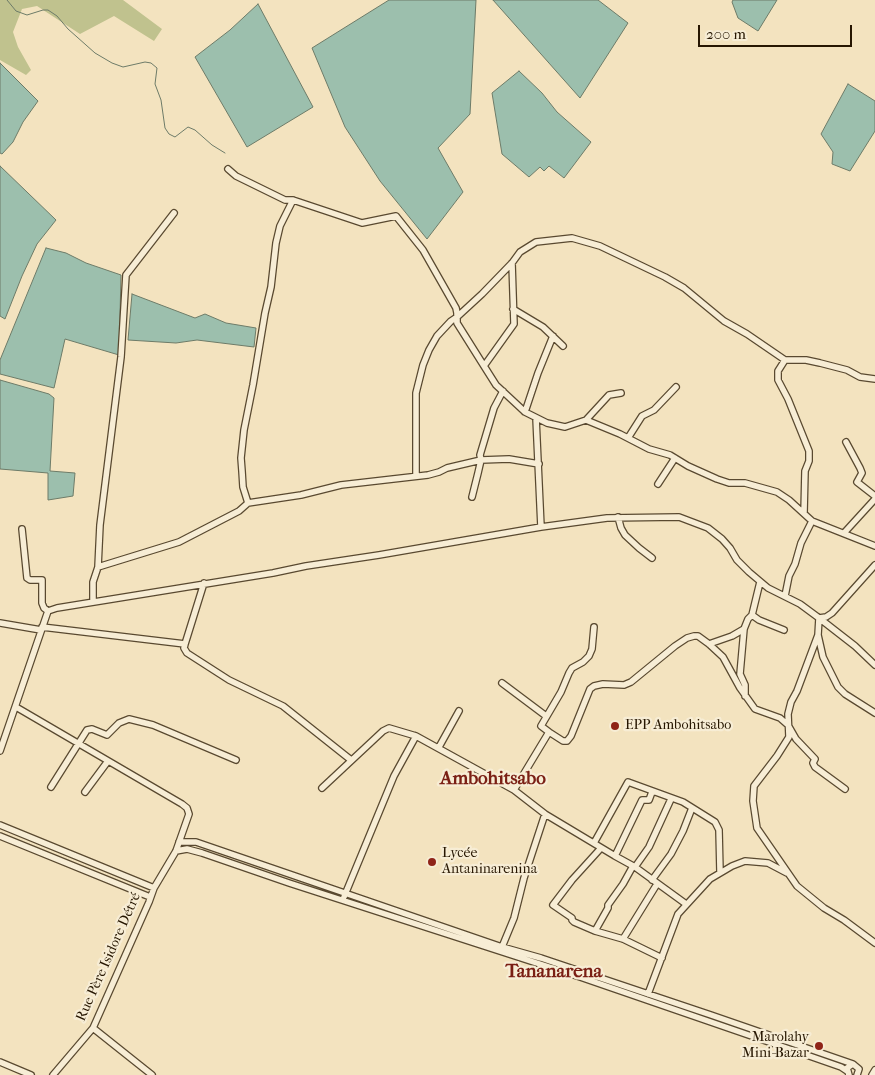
<!DOCTYPE html>
<meta charset="utf-8">
<style>
body{margin:0}
#map{position:relative;width:875px;height:1075px;overflow:hidden;background:#f3e3bf;font-family:"IM FELL French Canon",serif}
canvas{display:block}
.scale{position:absolute;left:698px;top:25px;width:154px;height:22px;box-sizing:border-box;border:2px solid #261601;border-top:0;padding-left:6px;font-size:15px;line-height:18px;white-space:nowrap;color:#261601;-webkit-text-stroke:4px #f7edd5;paint-order:stroke}
</style>
<div id="map">
<canvas width="875" height="1075"></canvas>
<div class="scale">200 m</div>
</div>
<script>
const c = document.querySelector('canvas').getContext('2d');
c.lineJoin = 'round';
function fillPath(path, color) {
  c.fillStyle = color;
  c.fill(path, 'evenodd');
}
function shape(rows) {
  const path = new Path2D();
  for (const r of rows) {
    path.moveTo(r[0], r[1]);
    for (let i = 2; i < r.length; i += 2) path.lineTo(r[i], r[i + 1]);
  }
  return path;
}
function trace(path, color, width, dash) {
  c.strokeStyle = color;
  c.lineWidth = width;
  c.lineCap = dash ? 'butt' : 'round';
  c.setLineDash(dash || []);
  c.stroke(path);
}
function label(font, color, halo, rows, align = 'center') {
  c.font = font + ' "IM FELL French Canon",serif';
  c.lineWidth = 4.5;
  c.setLineDash([]);
  c.textBaseline = 'middle';
  c.strokeStyle = halo;
  c.fillStyle = color;
  for (const [text, x, y, turn = 0] of rows) {
    c.save();
    c.translate(x, y);
    c.rotate((+turn || 0) * Math.PI / 180);
    c.textAlign = isNaN(turn) ? turn : align;
    if (halo) c.strokeText(text, 0, 0);
    c.fillText(text, 0, 0);
    c.restore();
  }
}
const green = shape([
 [0,0,123,0,162,29,154,41,114,16,80,34,37,6,22,9,13,32,18,47,31,70,26,75,0,60]
]);
const water = shape([
 [389,0,476,0,470,114,438,148,463,192,427,239,380,181,345,127,312,48,389,0],
 [493,0,598,0,628,23,580,98,493,0],
 [733,0,777,0,758,31,738,18,732,2,733,0],
 [258,4,313,107,247,147,195,57,230,30,258,4],
 [0,63,38,101,23,122,13,142,2,154,0,153,0,63],
 [519,71,542,93,557,112,591,142,564,178,549,166,544,171,540,167,529,177,502,154,492,93,519,71],
 [848,84,875,101,875,131,850,171,832,164,833,152,821,134,848,84],
 [0,166,56,220,37,244,22,276,5,319,0,316,0,166],
 [46,248,66,253,86,263,121,275,119,355,65,339,54,388,0,374,0,360,46,248],
 [132,294,195,318,205,314,226,323,256,328,254,347,197,340,176,343,128,340,132,294],
 [0,380,49,394,54,398,50,471,75,473,73,496,48,500,48,473,0,469,0,380]
]);
const stream = shape([
 [7,0,16,11,27,15,43,10,48,10,57,16,68,29,95,53,112,63,123,67,145,62,151,63,157,68,155,84,161,100,165,128,169,134,175,137,188,127,195,130,212,145,225,153]
]);
const minor = shape([
 [228,169,236,176,285,200,293,200],
 [512,263,514,324,484,366,496,385,525,412,547,423,565,427,586,420,609,395,621,393],
 [513,309,543,327,563,346],
 [785,360,778,371,778,380,788,399,809,451,809,461,805,471,804,513],
 [525,412,538,373,553,336],
 [536,418,541,527],
 [586,420,620,434,649,449,670,455,688,466,717,479,729,483,745,483,777,492,789,500,812,521,875,546],
 [628,438,642,416,654,410,676,387],
 [846,442,860,468,862,473,857,482,875,496],
 [416,475,416,393,423,365,429,350,437,336,451,321,457,317,482,294,512,263,520,252,536,242,572,238,600,246,665,277,684,288,724,321,747,334,785,360,806,360,820,363,847,370,860,377,875,379],
 [658,484,675,458],
 [472,497,478,473,481,460,480,455,494,408,503,391],
 [248,503,301,495,341,485,428,475,439,472,447,468,481,460,509,459,539,464],
 [618,517,621,528,625,535,639,548,652,558],
 [22,529,27,578,30,580,42,580,42,603,44,608,48,611],
 [844,533,875,499],
 [98,567,179,542,239,511,248,503,243,487,242,471,241,458,244,430,253,385,265,313,271,287,276,243,280,226,293,200,362,223,396,216,423,250,456,308,457,313,457,323,484,366],
 [204,583,185,644,184,648,187,653,229,680,283,706,351,760],
 [785,596,789,576,795,564,801,543,812,521],
 [93,602,93,582,98,567,100,525,121,357,126,275,174,213],
 [752,615,759,620,784,630],
 [819,618,818,635,797,691,791,702,788,714,789,737,777,756,754,786,753,801,757,828,797,886,824,908,844,920,875,943],
 [819,618,826,617,832,613,875,565],
 [0,623,41,630],
 [42,627,185,644],
 [818,635,823,657,838,687,845,694,875,713],
 [709,644,732,636,744,629],
 [502,683,546,716],
 [745,696,745,685,740,674,744,629,748,619,752,615,760,582],
 [16,707,182,804,187,808,189,814,176,851,154,888,149,902,93,1028,53,1075],
 [549,732,541,726,561,692,569,673,572,668,583,662,589,656,592,649,594,627],
 [439,747,459,711],
 [0,751,48,611,57,608,273,573,306,566,379,555,541,527,607,518,679,517,708,528,722,539,730,548,737,560,749,572,768,588,800,604,819,618,855,646,875,665],
 [51,787,87,730,92,729,107,735,119,723,129,719,153,725,236,760],
 [322,788,383,731,389,728,416,736],
 [514,790,549,732,563,741,567,741,571,736,590,689,594,686,603,684,624,685,631,682,675,646,687,638,694,636,698,636,709,644,723,657,740,688,755,709,780,718,788,725,796,739,815,759,813,763,815,767,845,789],
 [85,792,108,761],
 [652,792,649,800,642,800,615,856,635,867,686,904],
 [0,825,154,888],
 [0,836,150,897],
 [179,842,196,842,502,947,541,958,711,1015,853,1064],
 [594,843,628,782,683,802,715,822,719,830,720,872],
 [601,848,572,880,553,905,572,918,572,920,574,922,595,931,623,939,662,958],
 [176,851,187,849,202,853,289,883,580,977,795,1051,841,1067,847,1071],
 [635,867,649,847,671,799],
 [652,880,671,854,683,831,692,808],
 [344,897,394,776,416,736,514,790,545,814,615,856],
 [595,931,608,908,608,905,623,884,633,866],
 [623,939,657,884],
 [502,947,514,918,524,878,545,814],
 [648,994,678,914,710,879,732,866,745,861,768,863,787,873],
 [93,1028,152,1075],
 [0,1062,31,1075],
 [849,1075,847,1068,853,1064,859,1069,857,1075],
 [872,1075,875,1070]
]);
const markers = [
 [615,726,5,"#8f2418"],
 [432,862,5,"#8f2418"],
 [819,1046,5,"#8f2418"]
];
const poiNames = [
 ["EPP Ambohitsabo",625,726],
 ["Lycée",442,854],
 ["Antaninarenina",442,870],
 ["Marolahy",809,1038,"right"],
 ["Mini-Bazar",809,1054,"right"]
];
const streetNames = [
 ["Rue Père Isidore Détré",109,957,-66]
];
const districtNames = [
 ["Ambohitsabo",493,779],
 ["Tananarena",554,972]
];
fillPath(green, '#c0c28e');
fillPath(water, '#9cbfad');
trace(water, '#6d7b68', 1);
trace(stream, '#6d7b68', 1);
trace(minor, '#594930', 8);
trace(minor, '#f7edd5', 5.5);
for (const [x, y, r, color] of markers) {
  const dot = new Path2D();
  dot.arc(x, y, r, 0, 2 * Math.PI);
  c.fillStyle = color;
  c.fill(dot);
  trace(dot, '#f7edd5', 2);
}
label('14px', '#261601', '#f7edd5', poiNames, 'left');
label('14px', '#261601', '#f7edd5', streetNames);
label('bold 19px', '#7a1f14', '#f7edd5', districtNames);
</script>
